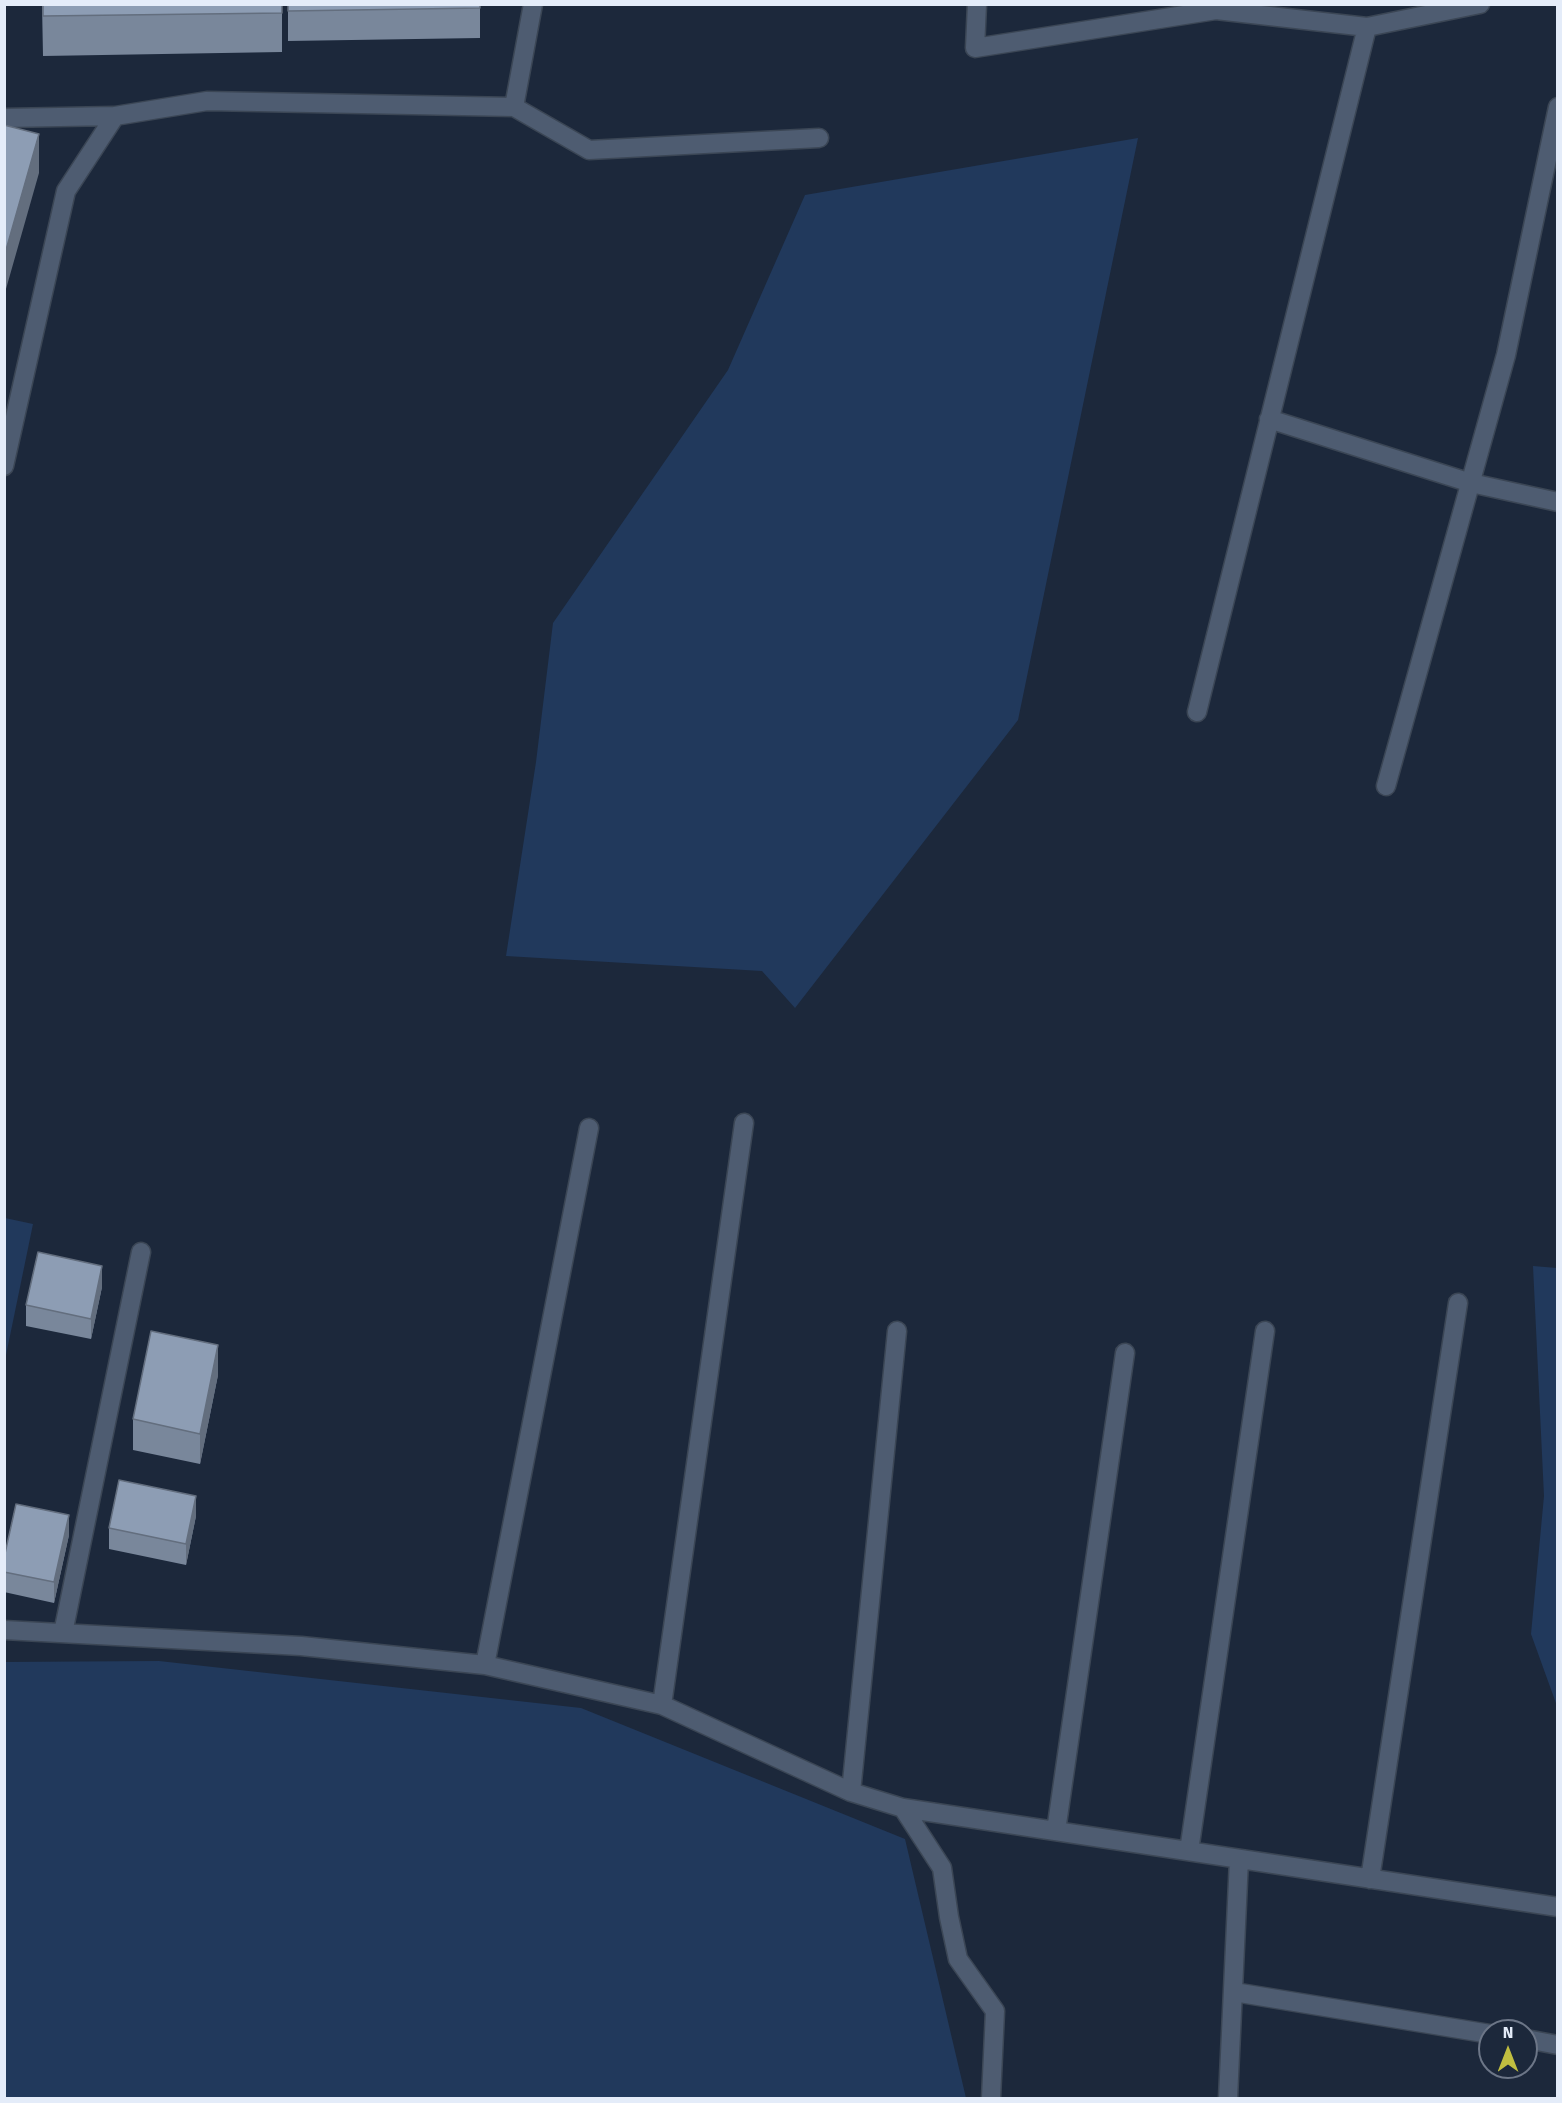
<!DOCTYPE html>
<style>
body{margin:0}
#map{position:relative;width:1562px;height:2103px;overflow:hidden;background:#1c283b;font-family:"Fira Sans",sans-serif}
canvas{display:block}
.frame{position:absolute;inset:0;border:6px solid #e4ecf9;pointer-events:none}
.north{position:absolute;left:1478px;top:2019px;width:60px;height:60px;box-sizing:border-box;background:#1c283b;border:2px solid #6c7687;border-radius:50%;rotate:0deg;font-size:16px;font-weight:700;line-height:24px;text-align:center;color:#e4ecf9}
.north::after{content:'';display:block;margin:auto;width:21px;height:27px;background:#c0be40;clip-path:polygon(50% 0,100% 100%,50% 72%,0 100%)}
</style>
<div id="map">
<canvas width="1562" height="2103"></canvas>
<div class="frame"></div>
<div class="north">N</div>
</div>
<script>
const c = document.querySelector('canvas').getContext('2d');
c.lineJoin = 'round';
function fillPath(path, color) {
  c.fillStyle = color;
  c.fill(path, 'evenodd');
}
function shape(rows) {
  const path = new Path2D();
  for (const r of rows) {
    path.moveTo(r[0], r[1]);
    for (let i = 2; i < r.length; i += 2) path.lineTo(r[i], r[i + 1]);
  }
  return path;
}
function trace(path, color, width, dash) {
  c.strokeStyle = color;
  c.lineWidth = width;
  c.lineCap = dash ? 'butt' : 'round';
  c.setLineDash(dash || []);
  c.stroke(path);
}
const green = shape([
 [1138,138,1018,720,795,1008,762,971,506,956,536,762,553,623,728,370,805,195],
 [5,1218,33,1224,5,1360,4,1218],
 [1533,1266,1557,1268,1557,1706,1531,1634,1544,1496],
 [159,1661,581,1708,905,1839,966,2098,5,2098,5,1662]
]);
const minor = shape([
 [977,4,975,48,1216,10,1367,27,1480,4],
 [514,107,589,150,819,138],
 [4,118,115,116],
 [1269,419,1471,483,1558,502],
 [4,466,66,191,115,116,207,101,514,107,533,4],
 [1197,712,1367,27],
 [1386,786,1506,355,1558,107],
 [4,1630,301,1646,485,1665,662,1705,851,1792,903,1808,942,1868,949,1917,958,1959,995,2011,991,2098],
 [63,1633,141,1252],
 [485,1665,589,1128],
 [662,1705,744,1123],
 [851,1792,897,1331],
 [903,1808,1558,1907],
 [1056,1831,1125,1353],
 [1189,1851,1265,1331],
 [1370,1879,1458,1303],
 [1234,1992,1490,2034],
 [1526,2039,1558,2045],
 [1228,2098,1239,1859]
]);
const wall = shape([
 [42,4,282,4,282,52,43,56],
 [288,4,480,4,480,38,288,41],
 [102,1287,91,1339,26,1326,26,1305],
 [218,1375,200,1464,133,1450,133,1419],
 [196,1516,186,1565,109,1549,109,1528],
 [69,1535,54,1603,4,1592,4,1558]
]);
const shadedWall = shape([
 [39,134,39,173,4,296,4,257],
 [102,1266,102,1287,91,1339,91,1319],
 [218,1345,218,1375,200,1464,200,1434],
 [196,1496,196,1516,186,1565,186,1544],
 [69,1515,69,1535,54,1603,54,1582]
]);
const building = shape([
 [43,4,282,4,282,13,43,16,43,4],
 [288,4,480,4,480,8,288,11,288,4],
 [4,125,39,134,4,257,4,125],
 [38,1252,102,1266,91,1319,26,1305,38,1252],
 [151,1331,218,1345,200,1434,133,1419,151,1331],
 [119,1480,196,1496,186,1544,109,1528,119,1480],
 [16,1504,69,1515,54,1582,4,1572,4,1558,16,1504]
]);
fillPath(green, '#21395c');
trace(minor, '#3b4655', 21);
trace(minor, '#4e5c71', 18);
fillPath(wall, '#79879b');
fillPath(shadedWall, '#636e7e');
fillPath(building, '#8d9db4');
trace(building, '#636e7e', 1.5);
</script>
